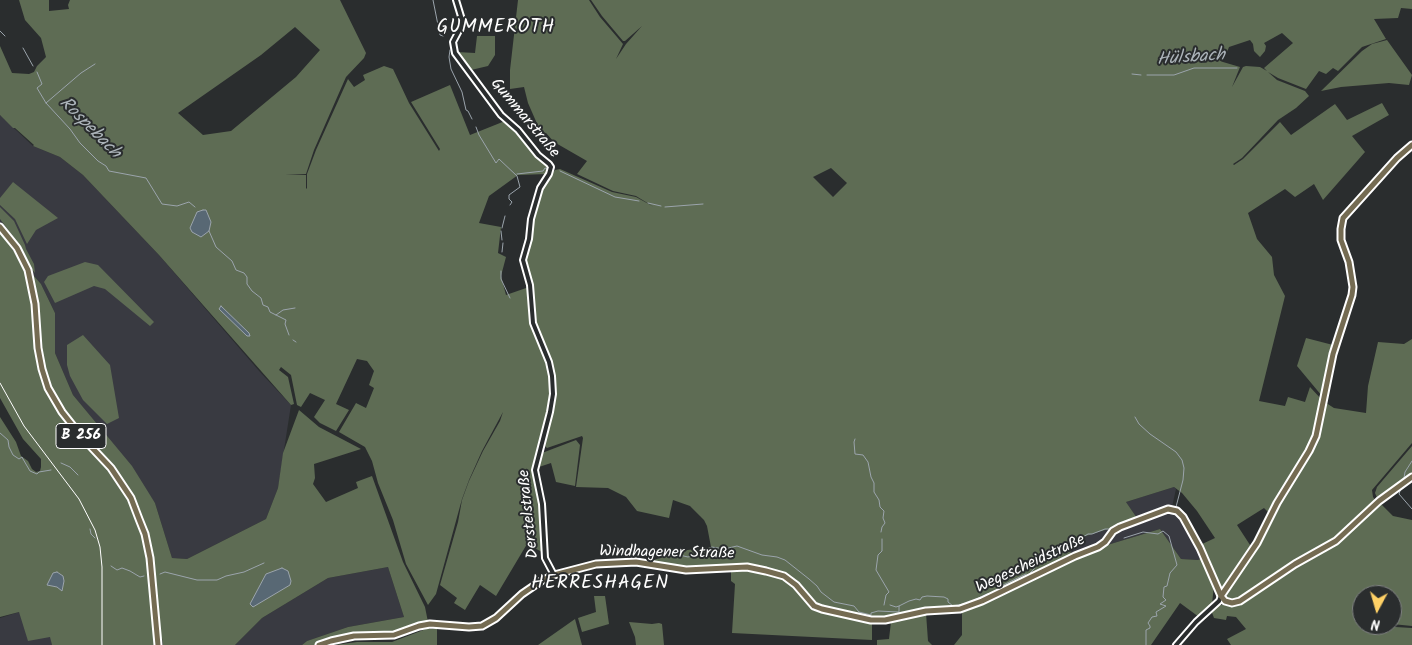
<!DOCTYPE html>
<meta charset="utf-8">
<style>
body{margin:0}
#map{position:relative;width:1412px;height:645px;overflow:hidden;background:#2a2d2e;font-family:Kalam,sans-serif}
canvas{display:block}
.north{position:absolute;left:1352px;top:585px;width:50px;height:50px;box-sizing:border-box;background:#2a2d2e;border:1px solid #7f8182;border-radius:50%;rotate:186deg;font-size:14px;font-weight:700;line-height:20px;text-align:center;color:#fff}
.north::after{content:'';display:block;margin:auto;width:18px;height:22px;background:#ffd166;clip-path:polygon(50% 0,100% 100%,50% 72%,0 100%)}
</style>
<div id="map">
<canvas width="1412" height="645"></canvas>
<div class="north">N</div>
</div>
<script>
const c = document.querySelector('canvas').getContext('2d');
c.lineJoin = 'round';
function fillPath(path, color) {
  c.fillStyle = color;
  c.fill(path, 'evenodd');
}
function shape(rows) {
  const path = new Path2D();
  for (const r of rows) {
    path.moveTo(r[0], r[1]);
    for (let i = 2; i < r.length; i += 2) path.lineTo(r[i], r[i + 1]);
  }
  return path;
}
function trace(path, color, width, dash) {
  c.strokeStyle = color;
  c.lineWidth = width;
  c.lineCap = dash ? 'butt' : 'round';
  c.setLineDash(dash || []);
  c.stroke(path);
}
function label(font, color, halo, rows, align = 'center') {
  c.font = font + ' Kalam,sans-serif';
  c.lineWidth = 4;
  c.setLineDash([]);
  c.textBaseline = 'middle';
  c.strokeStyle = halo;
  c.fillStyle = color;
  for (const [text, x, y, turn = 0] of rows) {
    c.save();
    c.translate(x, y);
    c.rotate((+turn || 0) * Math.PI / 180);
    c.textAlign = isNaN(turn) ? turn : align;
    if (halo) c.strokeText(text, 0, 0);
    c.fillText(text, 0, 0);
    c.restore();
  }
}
const built = shape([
 [0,115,33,146,60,157,83,175,159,255,260,372,291,405,278,488,266,519,187,559,172,558,155,503,101,429,73,395,55,353,55,313,41,284,20,260,0,232],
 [1174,487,1176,489,1172,507,1137,518,1126,502],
 [1168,511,1177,513,1182,518,1202,558,1198,560,1181,559,1160,529,1104,546,1113,531],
 [1118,526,1111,530,1099,544,1072,556,1067,542],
 [388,567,404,617,348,627,307,641,302,645,235,645,262,618,328,578],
 [19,612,51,637,52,645,0,645,0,618]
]);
const green = shape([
 [19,0,49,0,49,11,69,9,68,5,70,0,340,0,366,53,364,58,346,77,314,150,306,174,285,174,306,175,306,188,307,189,307,174,316,150,348,79,354,87,365,80,363,75,384,66,393,69,409,103,439,151,440,149,411,102,450,85,470,135,505,121,519,133,537,157,548,165,549,169,547,174,518,175,489,196,479,223,501,227,498,253,506,257,501,276,506,295,529,287,532,324,548,365,551,378,551,393,549,412,533,470,542,527,542,552,527,544,496,596,480,585,465,610,454,603,457,598,440,585,458,522,462,500,469,481,483,451,500,421,503,412,482,451,469,480,462,499,436,594,428,605,406,564,393,520,378,483,372,461,365,447,339,432,356,403,366,408,374,388,369,385,374,371,367,361,357,359,336,404,349,410,336,431,320,423,314,417,325,400,310,393,301,407,297,405,291,375,281,367,279,370,288,377,294,404,291,405,159,255,83,175,60,157,33,146,34,145,15,128,13,128,0,115,0,46,12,73,29,74,34,72,37,66,46,57,41,38,25,20],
 [295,27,320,50,296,77,231,131,203,135,178,113,261,55],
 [518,0,589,0,600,17,623,44,616,59,626,44,642,26,625,41,623,41,602,16,591,0,1412,0,1412,9,1401,8,1398,18,1374,19,1386,39,1362,47,1338,71,1333,68,1326,74,1319,71,1306,89,1278,78,1268,72,1277,80,1305,91,1309,96,1296,108,1278,120,1242,158,1233,164,1234,165,1243,159,1280,122,1291,135,1335,104,1347,120,1382,103,1389,115,1352,136,1365,152,1323,200,1314,184,1295,197,1285,189,1248,213,1257,239,1272,257,1274,275,1285,296,1259,401,1285,406,1288,397,1305,402,1310,387,1323,401,1334,408,1366,413,1368,386,1378,342,1404,344,1412,339,1412,443,1372,490,1373,497,1376,501,1340,536,1238,600,1233,601,1226,598,1225,592,1272,516,1264,508,1237,525,1252,548,1225,586,1222,587,1220,586,1208,556,1200,545,1215,538,1197,511,1182,493,1174,487,1126,502,1137,518,1118,526,1067,542,1072,556,962,607,926,609,874,619,826,609,813,603,796,585,765,569,687,568,651,561,680,551,711,547,707,526,704,520,690,506,673,500,669,518,637,511,626,497,608,488,576,487,583,438,582,436,547,448,544,445,555,395,554,374,550,360,537,332,532,288,526,264,533,219,543,185,555,170,560,169,612,192,636,197,654,207,636,196,613,191,577,174,587,161,554,142,546,133,542,135,528,103,524,87,510,89,510,70],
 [1282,33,1293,43,1264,68,1267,71,1260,67,1246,66,1243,67,1232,87,1240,67,1223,62,1205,52,1224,60,1229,47,1250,40,1253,44,1254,51,1260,57,1265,51,1266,46,1264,43],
 [831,168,847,183,833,197,813,177],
 [477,36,495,36,495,55,488,66,471,70,457,52,475,53],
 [1387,40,1412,75,1409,85,1389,83,1341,87,1321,91,1362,51,1372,44],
 [13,182,58,218,36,230,27,244,15,219,0,205,0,198],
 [0,207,14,221,25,245,26,249,34,264,35,273,30,267,14,238,0,219],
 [0,232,20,260,41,284,55,313,55,353,73,395,132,466,155,503,172,558,187,559,266,519,278,488,283,453,299,410,319,427,361,449,314,464,315,478,313,484,326,502,358,488,356,482,372,476,403,562,425,607,428,622,392,633,360,634,330,639,315,645,302,645,307,641,348,627,404,617,388,567,328,578,262,618,235,645,163,645,162,638,155,640,155,645,52,645,50,637,28,641,19,612,0,617,0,417,16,442,21,456,28,461,32,469,36,472,40,471,41,467,41,459,23,439,0,398],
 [85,262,98,265,154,322,150,326,105,289,94,286,55,303,44,282,48,276],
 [83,335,110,365,119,418,107,424,83,400,70,376,67,365,67,345],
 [1306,338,1333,345,1322,396,1297,366],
 [576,440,580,445,575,486,556,482,551,463,536,468,542,453],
 [1412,446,1412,475,1378,500,1375,493,1377,487],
 [1380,503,1393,516,1412,520,1412,626,1392,624,1392,595,1362,595,1362,625,1412,628,1412,645,1231,645,1227,639,1246,629,1236,617,1227,616,1226,620,1214,618,1211,610,1215,607,1221,605,1236,605,1241,603,1296,565,1324,551,1341,540],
 [1160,529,1181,559,1198,560,1202,558,1214,585,1212,604,1199,617,1180,603,1151,645,954,645,962,635,962,609,1062,563,1104,546],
 [731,570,747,570,764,572,783,579,793,587,813,608,872,622,872,640,732,633,735,584,731,581],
 [594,596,605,596,609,624,582,632,578,618,596,612],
 [926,613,928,641,932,645,877,645,877,640,889,639,891,622,886,621],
 [575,619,582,645,538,645],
 [629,622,652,624,659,623,662,624,664,645,636,645,635,637],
 [426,629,437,629,437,645,335,645,357,642,392,642]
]);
const water = shape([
 [203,210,206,210,211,222,209,231,201,237,192,232,190,228,197,212,203,210],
 [221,306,249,333,250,336,247,336,219,309,221,306],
 [282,568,288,571,291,581,290,585,253,607,250,604,266,574,282,568],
 [57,572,63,576,64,581,62,591,57,587,47,585,53,573,57,572]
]);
const stream = shape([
 [433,0,440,35,443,36],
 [0,31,5,36],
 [23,48,33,66],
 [450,50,449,57,451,69,462,92,466,110,468,111,472,119],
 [37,72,42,84,37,88,46,103,70,129,80,143,98,161,106,166,109,171,146,178,162,204,177,206,189,202,195,207],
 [1132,74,1141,75],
 [1147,75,1174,75,1194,68,1237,68],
 [46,103,81,73,95,64],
 [476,127,479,135,496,163,499,159,517,176,520,187,509,195,509,199,512,202,510,205],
 [560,171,615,197,639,201],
 [517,174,543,171,545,168,548,169],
 [648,203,661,206],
 [665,207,703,204],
 [502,228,505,216],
 [209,231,216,247,232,261,236,270,244,273,247,277,247,284,252,291,261,298,263,305,268,307,270,312,286,320,285,324,289,335],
 [501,231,502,240],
 [502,252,503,243],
 [501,271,501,279,510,298],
 [276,315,283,310,295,308],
 [293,340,296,342],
 [1135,417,1139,424,1150,434,1176,452,1182,460,1184,468,1183,480,1176,507],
 [0,433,8,440,9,447,13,455,19,459,22,457,23,459,30,471,37,474,39,472,51,470],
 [855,439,854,442,855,454,863,455,868,462,871,477,874,483,874,492,879,500,880,507,884,511,883,518,885,523,882,527,881,532],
 [61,463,70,467,78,475],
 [1404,478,1405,472,1412,461],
 [1401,488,1399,494,1412,509],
 [90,529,91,534,95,538],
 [1124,538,1143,532,1158,534,1163,531,1169,536,1177,565,1170,573,1167,586,1164,587,1163,597,1166,600,1160,604,1166,606,1156,612,1157,616,1152,617,1148,623,1150,626,1150,628,1146,630,1146,645],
 [882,539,882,551,878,555,876,570,889,592,886,595,884,605],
 [624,552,633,553],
 [637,554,643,557,656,551,662,555,672,556,675,554,688,557,692,556],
 [701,554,705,554,706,550,712,547,724,549,737,546,762,555,777,557,785,560,809,579,817,586,821,592,834,602,854,606,859,612,871,615,871,613,878,611,899,612,899,606,909,601,916,599,920,600,922,597,927,596,944,597,948,599,948,602,953,606,968,603,987,594,993,593,1001,586,1026,574],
 [604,555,620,553],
 [111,566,117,570,122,568,130,571,140,577,144,576],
 [1030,573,1034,569,1036,561,1057,552,1088,534,1092,534,1105,529,1112,529],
 [160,574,165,572,197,580,217,580,226,576,244,572,264,563],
 [890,605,896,607,899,606]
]);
const minor = shape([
 [456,0,463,23,453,42,455,53,501,115,518,130,538,155,549,164,551,167,549,174,540,188,531,219,529,239,523,260,530,285,533,323,549,362,552,376,553,394,550,412,535,470,542,504,545,558,554,575],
 [1176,645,1196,622,1219,601,1221,596]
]);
const major = shape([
 [0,227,17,248,28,270,35,304,38,348,42,369,48,388,62,412,81,436,111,468,131,498,139,519,145,534,150,558,158,645],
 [1221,596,1257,543,1277,503,1309,451,1316,436,1333,354,1352,295,1353,287,1349,262,1341,240,1341,229,1343,218,1397,158,1412,145],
 [319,645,331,641,354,636,394,635,419,626,430,624,469,627,482,626,496,618,522,594,541,581,554,575,596,564,636,562,686,570,747,567,766,571,784,576,796,585,814,606,822,609,871,620,885,620,926,611,960,609,982,601,1075,556,1098,547,1105,542,1113,531,1120,527,1168,509,1177,511,1183,517,1200,548,1221,596,1225,601,1232,603,1240,601,1295,564,1336,541,1379,501,1412,477]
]);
const rail = shape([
 [0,383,24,426,79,499,95,530,100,547,102,567,102,645]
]);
const shields = [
 [81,436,50]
];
const shieldNames = [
 ["B 256",81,436]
];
const streetNames = [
 ["Gummarstraße",524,119,50],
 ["Derstelstraße",530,514,-96],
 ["Windhagener Straße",667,554,1],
 ["Wegescheidstraße",1031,565,-25]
];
const waterNames = [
 ["Hülsbach",1191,59,-4],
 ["Rospebach",89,129,45]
];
const quarterNames = [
 ["GUMMEROTH",496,29],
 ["HERRESHAGEN",600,585]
];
fillPath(built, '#393a41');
fillPath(green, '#5e6c54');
fillPath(water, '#586874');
trace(water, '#9ba4ac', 1);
trace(stream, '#9ba4ac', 1);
trace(minor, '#fff', 8);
trace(major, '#fff', 9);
trace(minor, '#2a2d2e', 4);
trace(major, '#746b52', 5);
trace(rail, '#fff', 1);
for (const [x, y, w] of shields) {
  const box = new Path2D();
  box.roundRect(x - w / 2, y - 12.5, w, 25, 4);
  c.fillStyle = '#2a2d2e';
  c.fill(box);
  trace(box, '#fff', 1);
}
label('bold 15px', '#fff', null, shieldNames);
label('16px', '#fff', '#2a2d2e', streetNames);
label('italic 18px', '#acb4ba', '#2a2d2e', waterNames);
c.letterSpacing = '1px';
label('19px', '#fff', '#2a2d2e', quarterNames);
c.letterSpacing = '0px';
</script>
